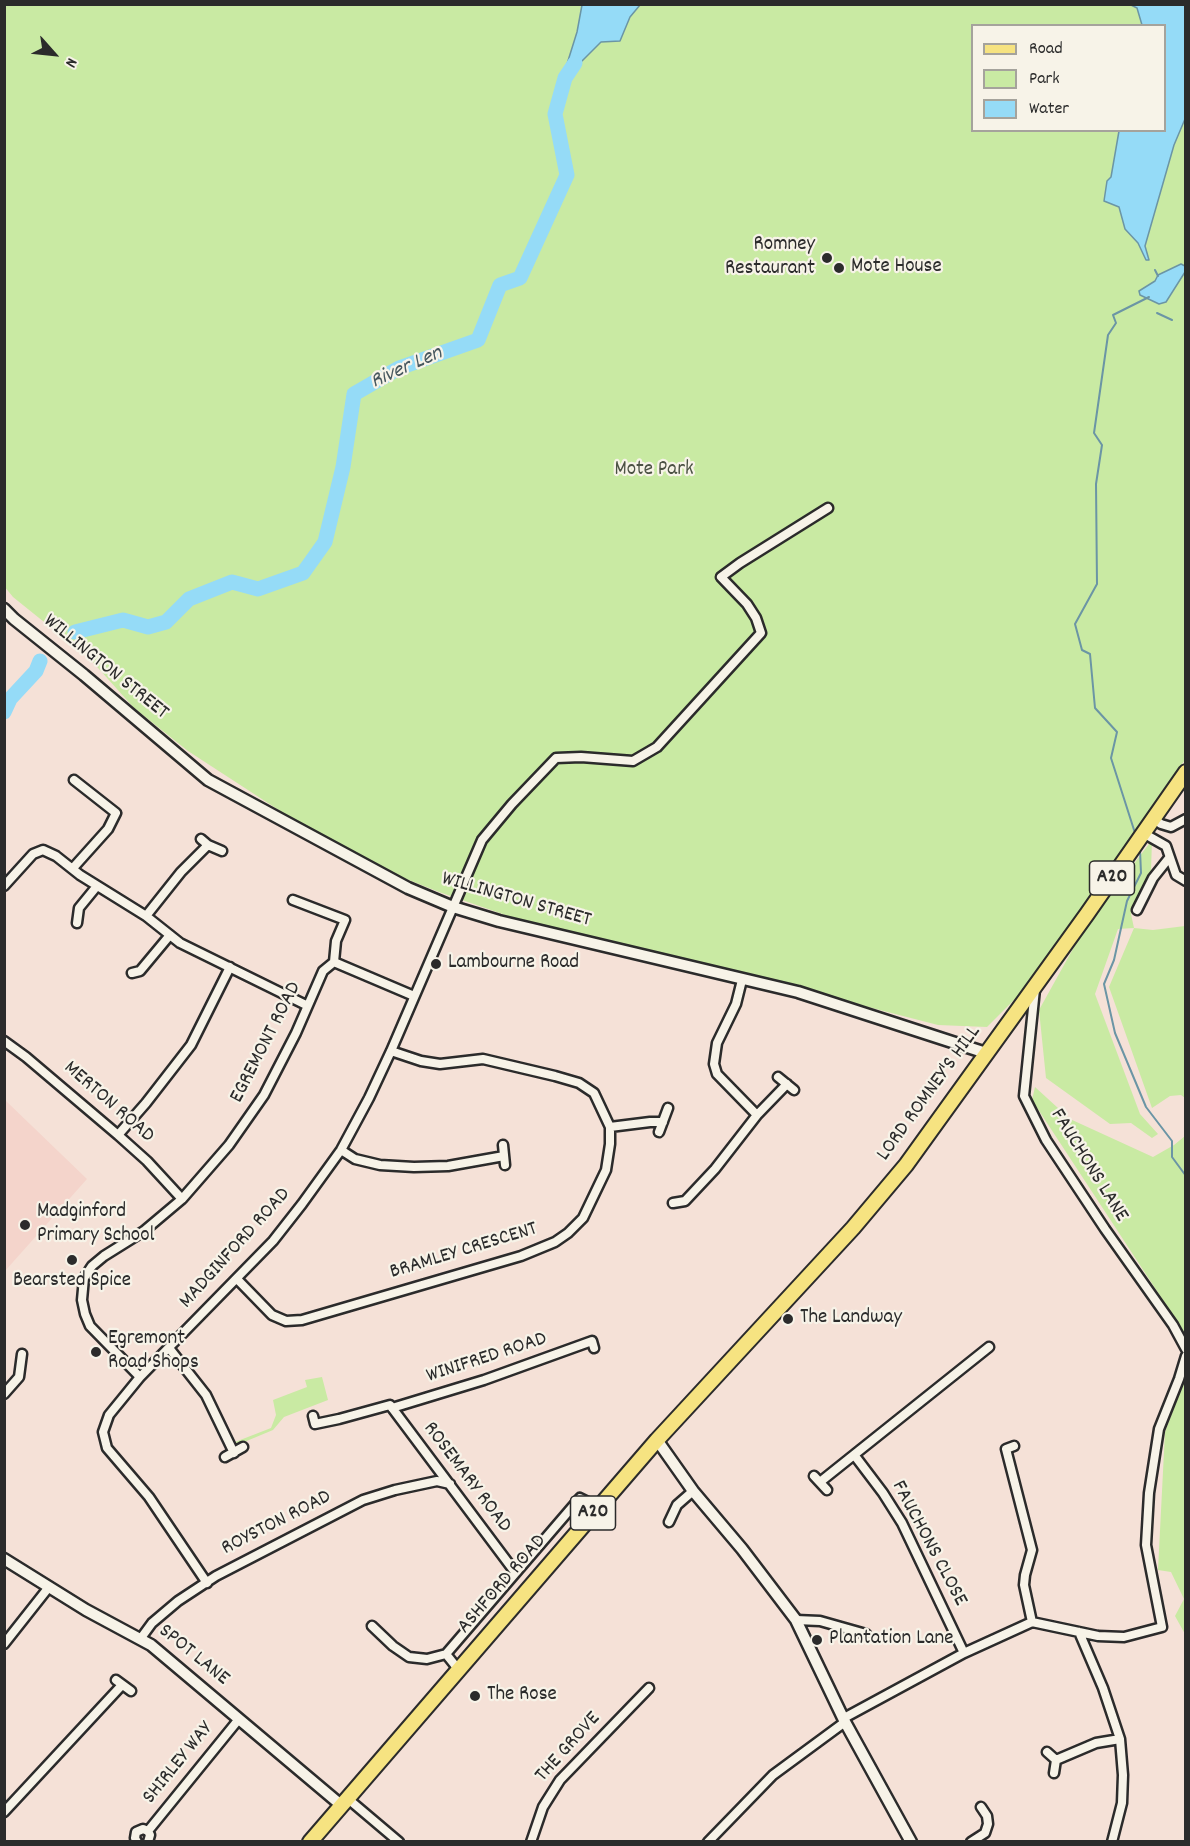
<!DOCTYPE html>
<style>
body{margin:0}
#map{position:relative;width:1190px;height:1846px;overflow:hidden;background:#f5e1d7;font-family:Dekko,sans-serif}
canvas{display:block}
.frame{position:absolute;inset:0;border:6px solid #2b2b2b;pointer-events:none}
.legend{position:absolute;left:971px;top:24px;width:195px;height:108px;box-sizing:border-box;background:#f7f3e8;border:2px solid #a5a39c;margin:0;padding:8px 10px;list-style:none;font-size:18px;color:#2b2b2b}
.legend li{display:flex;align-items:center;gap:12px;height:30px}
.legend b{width:30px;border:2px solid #a5a39c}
.north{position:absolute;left:24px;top:24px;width:60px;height:60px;-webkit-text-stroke:4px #f7f3e8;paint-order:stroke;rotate:117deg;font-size:16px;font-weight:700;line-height:24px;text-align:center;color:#2b2b2b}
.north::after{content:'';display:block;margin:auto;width:21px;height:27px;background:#2b2b2b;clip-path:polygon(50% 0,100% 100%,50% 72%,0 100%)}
</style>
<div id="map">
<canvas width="1190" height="1846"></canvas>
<div class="frame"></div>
<ul class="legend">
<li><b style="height:8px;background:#f6e381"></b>Road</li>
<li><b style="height:16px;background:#c9eaa3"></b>Park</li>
<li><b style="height:16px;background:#95dbf7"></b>Water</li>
</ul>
<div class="north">N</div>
</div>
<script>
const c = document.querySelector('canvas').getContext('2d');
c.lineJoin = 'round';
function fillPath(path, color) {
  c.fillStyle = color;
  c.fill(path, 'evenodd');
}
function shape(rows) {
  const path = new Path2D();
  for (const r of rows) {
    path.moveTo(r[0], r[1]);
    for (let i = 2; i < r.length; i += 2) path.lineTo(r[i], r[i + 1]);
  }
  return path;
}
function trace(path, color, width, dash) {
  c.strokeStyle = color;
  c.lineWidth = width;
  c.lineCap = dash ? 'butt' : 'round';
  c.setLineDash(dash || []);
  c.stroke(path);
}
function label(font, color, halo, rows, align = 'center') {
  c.font = font + ' Dekko,sans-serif';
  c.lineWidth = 4.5;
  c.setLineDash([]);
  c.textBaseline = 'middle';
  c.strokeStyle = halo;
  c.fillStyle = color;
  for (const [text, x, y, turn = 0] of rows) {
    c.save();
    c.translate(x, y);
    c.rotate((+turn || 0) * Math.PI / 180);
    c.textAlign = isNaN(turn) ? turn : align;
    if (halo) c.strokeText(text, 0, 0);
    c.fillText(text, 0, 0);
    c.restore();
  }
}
const built = shape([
 [5,1100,87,1179,5,1271,5,1099]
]);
const green = shape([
 [4,5,1185,5,1185,760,1157,798,1092,899,1019,995,987,1027,938,1025,662,954,514,918,439,892,396,875,359,857,291,818,188,751,134,708,90,659,13,597,4,586],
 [972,26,1164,26,1164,130,972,130],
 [1152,840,1151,871,1131,914,1134,928,1153,930,1185,926,1185,1098,1181,1095,1170,1096,1152,1108,1109,987,1134,928,1118,929,1095,994,1140,1114,1158,1134,1152,1138,1131,1123,1110,1124,1046,1078,1039,1010,1084,929],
 [1035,1087,1070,1119,1153,1157,1174,1145,1185,1136,1185,1334,1032,1100],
 [322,1377,328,1400,284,1417,273,1430,237,1445,235,1442,271,1428,276,1415,273,1400,307,1387,305,1380],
 [1185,1378,1186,1634,1185,1634,1175,1616,1184,1599,1171,1572,1158,1570,1165,1432]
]);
const water = shape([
 [582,5,640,5,630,17,620,41,601,42,565,78,567,64,577,32,582,5],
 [1131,5,1185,5,1185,119,1174,145,1145,246,1149,260,1146,260,1138,243,1125,229,1119,207,1104,201,1107,181,1111,177,1119,131,1164,130,1164,26,1142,25,1137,8,1131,5],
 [1181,264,1185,266,1185,272,1166,302,1159,304,1140,295,1139,291,1155,281,1158,275,1181,264]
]);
const stream = shape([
 [1155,270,1158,276],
 [1157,313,1172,320],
 [1135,833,1111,758,1117,732,1095,708,1090,654,1082,650,1075,624,1097,584,1096,484,1102,445,1094,433,1108,335,1116,323,1113,315,1149,297],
 [1140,850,1141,873,1127,901,1114,960,1104,984,1115,1033,1146,1107,1172,1141,1172,1157,1186,1176]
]);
const river = shape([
 [75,632,123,620,148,627,166,622,189,599,232,582,258,589,303,573,325,542,343,467,354,394,399,368,478,340,500,285,520,278,567,175,555,114,565,78,575,63],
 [4,712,10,699,36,671,40,661]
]);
const minor = shape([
 [1154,819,1161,824,1171,827,1186,819],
 [1143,833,1166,846,1176,875,1186,881],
 [201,839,208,845,222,851],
 [73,868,108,829,116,813,74,780],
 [4,886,33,854,43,850,56,856,80,875,146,916,180,943,306,1005],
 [293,900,345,920,336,941,334,962],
 [1137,910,1153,878,1169,858],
 [146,916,181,872,208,845],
 [77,923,79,908,97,886],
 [334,962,414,996],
 [132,973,140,971,170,935],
 [742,980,736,1004,717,1043,714,1064,717,1074,757,1115],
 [1035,989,1024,1096,1046,1140,1105,1229,1173,1325,1186,1349],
 [4,1041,26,1057,118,1135,147,1161,182,1199],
 [778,1077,794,1090],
 [610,1127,650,1122,663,1122],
 [659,1132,668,1108],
 [118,1135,146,1103,191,1045,230,967],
 [503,1145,505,1165],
 [341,1150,355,1159,380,1165,414,1167,448,1166,504,1156],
 [673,1203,685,1201,715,1169,757,1115,787,1084],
 [237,1279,272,1315,286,1321,302,1320,521,1256,555,1242,568,1233,583,1218,606,1170,610,1144,610,1127,594,1093,579,1083,555,1076,483,1059,440,1064,421,1061,391,1051],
 [169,1348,206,1395,234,1453],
 [140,1377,90,1326,85,1314,82,1300,84,1278,92,1266,104,1256,144,1231,182,1199,229,1145,264,1095,296,1033,323,971,334,962],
 [4,1394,19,1377,22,1354],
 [392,1408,484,1380,592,1341,594,1348],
 [313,1416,315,1424,339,1419,390,1405,515,1572],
 [1014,1446,1006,1449,1032,1550,1025,1575,1024,1585,1032,1622],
 [855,1456,883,1493,902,1523,964,1653],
 [225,1457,243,1447],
 [814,1476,827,1490],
 [820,1482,989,1347],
 [669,1522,677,1505,693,1491],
 [207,1583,149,1497,107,1448,103,1432,109,1415,140,1377,273,1241,302,1204,341,1150,369,1098,391,1051,482,840,512,804,556,758,581,757,633,761,657,747,761,633,756,618,747,604,721,577,740,563,828,508],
 [796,1620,820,1621,866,1634],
 [372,1626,393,1646,409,1657,427,1659,446,1654,580,1498,598,1507],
 [1079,1632,1103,1688,1120,1739,1123,1775,1122,1803,1112,1842],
 [141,1638,152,1623,178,1601,216,1576,363,1500,395,1490,437,1481,450,1484],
 [4,1644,49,1587],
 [446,1654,458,1669],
 [116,1680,131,1691],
 [844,1718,964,1653,1032,1622,1098,1636,1124,1637,1162,1627,1146,1545,1149,1493,1159,1429,1179,1379,1186,1356],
 [1047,1752,1056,1760,1054,1773],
 [1056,1760,1096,1743,1120,1739],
 [347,1798,399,1842],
 [4,1812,122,1685],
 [148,1831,239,1719],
 [137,1842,135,1838,136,1832,143,1829,148,1831,150,1835,148,1842],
 [531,1842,543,1807,560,1780,649,1688],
 [708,1842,773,1775,845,1722],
 [971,1842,985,1833,988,1824,987,1816,981,1807]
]);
const tertiary = shape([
 [4,609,14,619,84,675,208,780,408,888,453,907,499,921,798,992,986,1053],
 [657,1440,693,1491,742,1549,796,1620,845,1722,911,1842],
 [4,1559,86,1610,151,1645,341,1805]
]);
const primary = shape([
 [310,1842,657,1440,853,1228,906,1165,1087,914,1186,772]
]);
const markers = [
 [827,258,6,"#2b2b2b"],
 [839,268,6,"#2b2b2b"],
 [436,964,6,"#2b2b2b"],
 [25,1225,6,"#2b2b2b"],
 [72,1260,6,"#2b2b2b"],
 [788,1319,6,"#2b2b2b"],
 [96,1352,6,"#2b2b2b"],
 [817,1640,6,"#2b2b2b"],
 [475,1696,6,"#2b2b2b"]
];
const shields = [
 [1112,878,45],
 [593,1513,45]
];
const shieldNames = [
 ["A20",1112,878],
 ["A20",593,1513]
];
const poiNames = [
 ["Romney",815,246,"right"],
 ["Restaurant",815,270,"right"],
 ["Mote House",851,268],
 ["Lambourne Road",448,964],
 ["Madginford",37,1213],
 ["Primary School",37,1237],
 ["Bearsted Spice",72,1282,"center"],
 ["The Landway",800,1319],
 ["Egremont",108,1340],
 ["Road Shops",108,1364],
 ["Plantation Lane",829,1640],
 ["The Rose",487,1696]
];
const parkNames = [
 ["Mote Park",654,471]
];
const streetNames = [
 ["WILLINGTON STREET",105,668,39],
 ["WILLINGTON STREET",516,901,16],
 ["EGREMONT ROAD",267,1043,-63],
 ["LORD ROMNEY'S HILL",930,1094,-54],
 ["MERTON ROAD",108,1103,41],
 ["FAUCHONS LANE",1088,1166,58],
 ["MADGINFORD ROAD",236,1249,-48],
 ["BRAMLEY CRESCENT",464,1252,-17],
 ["WINIFRED ROAD",487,1359,-18],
 ["ROSEMARY ROAD",466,1478,53],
 ["ROYSTON ROAD",277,1524,-27],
 ["FAUCHONS CLOSE",928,1544,62],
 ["ASHFORD ROAD",503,1585,-49],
 ["SPOT LANE",193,1656,39],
 ["THE GROVE",569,1748,-48],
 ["SHIRLEY WAY",179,1764,-51]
];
const waterNames = [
 ["River Len",407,369,-24]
];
fillPath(built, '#f4d4cb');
fillPath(green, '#c9eaa3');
fillPath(water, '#95dbf7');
trace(water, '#6b95a5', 1.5);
trace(stream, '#6b95a5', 2);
trace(river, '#95dbf7', 15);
trace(minor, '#2b2b2b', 13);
trace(tertiary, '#2b2b2b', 15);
trace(primary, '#2b2b2b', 18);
trace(minor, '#f7f3e8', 8);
trace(tertiary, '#f7f3e8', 10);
trace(primary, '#f6e381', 14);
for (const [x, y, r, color] of markers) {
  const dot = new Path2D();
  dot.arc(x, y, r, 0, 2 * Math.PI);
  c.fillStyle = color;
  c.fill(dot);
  trace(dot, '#f7f3e8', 2);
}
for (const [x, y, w] of shields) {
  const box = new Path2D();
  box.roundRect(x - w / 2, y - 17, w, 34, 4.5);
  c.fillStyle = '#f7f3e8';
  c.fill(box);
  trace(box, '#2b2b2b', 1.5);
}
label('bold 20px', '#2b2b2b', null, shieldNames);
label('21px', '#2b2b2b', '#f7f3e8', poiNames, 'left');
label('21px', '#4b5143', '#f7f3e8', parkNames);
label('21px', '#2b2b2b', '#f7f3e8', streetNames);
label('italic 22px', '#46575e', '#f7f3e8', waterNames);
</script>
